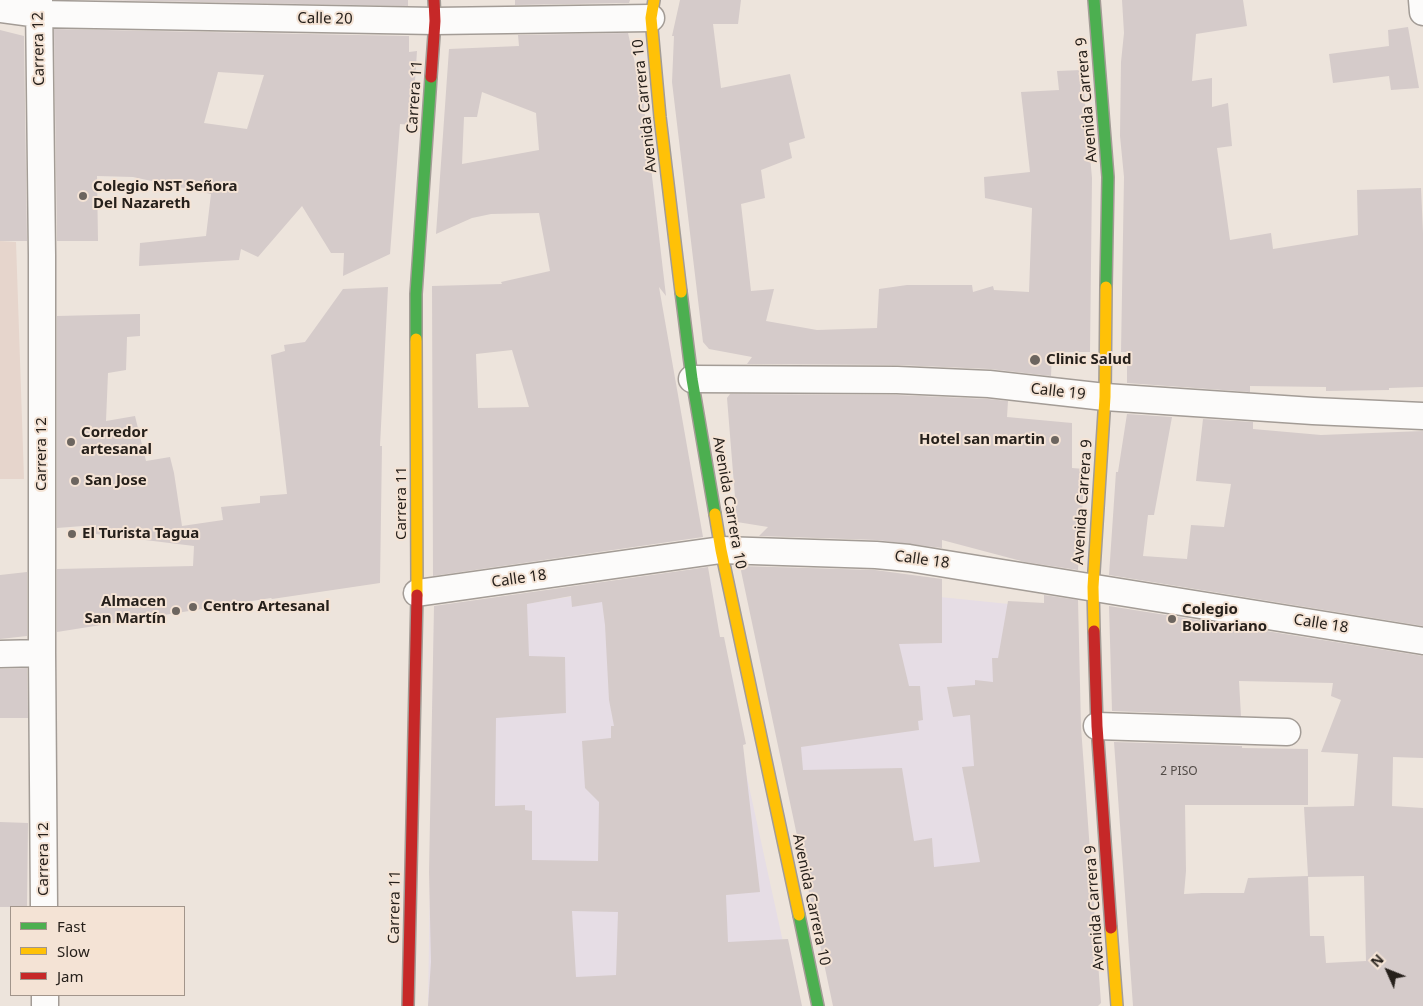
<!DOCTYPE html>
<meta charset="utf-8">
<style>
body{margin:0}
#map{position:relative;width:1423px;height:1006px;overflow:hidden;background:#ede4dc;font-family:"Noto Sans",sans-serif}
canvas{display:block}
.legend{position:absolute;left:10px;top:906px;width:175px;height:90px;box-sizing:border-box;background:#f4e3d5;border:1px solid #a2958b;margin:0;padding:6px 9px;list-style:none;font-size:15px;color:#26201b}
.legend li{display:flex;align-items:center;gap:10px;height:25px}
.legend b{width:25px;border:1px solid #a2958b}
.north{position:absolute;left:1363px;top:946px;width:50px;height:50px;-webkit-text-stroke:4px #f4e3d5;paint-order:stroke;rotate:314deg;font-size:14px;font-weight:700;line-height:20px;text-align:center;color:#26201b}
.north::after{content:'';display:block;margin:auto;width:18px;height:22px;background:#26201b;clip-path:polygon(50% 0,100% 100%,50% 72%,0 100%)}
</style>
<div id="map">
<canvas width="1423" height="1006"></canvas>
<ul class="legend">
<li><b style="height:6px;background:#4caf50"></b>Fast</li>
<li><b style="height:6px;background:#ffc107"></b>Slow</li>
<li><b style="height:6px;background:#c62828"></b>Jam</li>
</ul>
<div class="north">N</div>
</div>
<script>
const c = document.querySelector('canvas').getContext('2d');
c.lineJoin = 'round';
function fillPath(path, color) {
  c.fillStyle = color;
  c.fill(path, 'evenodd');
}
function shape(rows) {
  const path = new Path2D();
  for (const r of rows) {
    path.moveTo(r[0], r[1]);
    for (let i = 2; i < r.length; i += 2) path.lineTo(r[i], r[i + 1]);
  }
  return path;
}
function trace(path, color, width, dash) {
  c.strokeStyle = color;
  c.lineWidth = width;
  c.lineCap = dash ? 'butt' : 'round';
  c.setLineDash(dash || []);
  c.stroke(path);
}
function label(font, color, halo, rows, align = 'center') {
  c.font = font + ' "Noto Sans",sans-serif';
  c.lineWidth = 4;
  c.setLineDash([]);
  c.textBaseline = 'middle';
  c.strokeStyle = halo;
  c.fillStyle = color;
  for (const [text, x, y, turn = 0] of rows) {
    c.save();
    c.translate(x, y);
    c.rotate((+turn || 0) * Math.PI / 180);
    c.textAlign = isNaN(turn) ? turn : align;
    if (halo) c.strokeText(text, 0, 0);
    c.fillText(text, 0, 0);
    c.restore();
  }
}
const commercial = shape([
 [703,576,797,1006,428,1006,434,618],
 [753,578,1068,610,1092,1006,847,1006]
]);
const medical = shape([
 [0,241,16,242,24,479,0,479]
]);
const building = shape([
 [96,0,408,0,408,6],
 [515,0,630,0,629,3,515,5],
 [680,0,741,0,738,24,713,24,721,88,790,74,805,138,789,143,792,158,761,170,765,198,741,204,751,291,774,289,766,321,817,330,877,328,879,289,907,285,972,285,973,292,993,286,994,290,1029,292,1032,208,985,198,984,177,1030,172,1021,92,1059,90,1057,71,1082,70,1092,178,1090,352,1052,352,1051,376,990,369,898,365,747,364,752,357,709,349,703,342,672,82,674,36,672,36],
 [1122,0,1243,0,1247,26,1196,34,1192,81,1212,78,1212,107,1228,103,1232,146,1217,148,1230,240,1271,233,1273,249,1358,235,1357,190,1421,188,1423,233,1423,387,1389,388,1389,390,1326,391,1326,387,1250,386,1250,392,1127,383,1127,352,1121,352,1124,177,1120,136,1121,62,1124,33],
 [1408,27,1419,88,1391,90,1389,76,1333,83,1329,54,1389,46,1388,30],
 [54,29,409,36,409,52,417,51,412,125,400,124,390,254,343,276,344,253,331,253,302,206,258,257,241,249,239,260,139,266,140,243,206,236,211,194,133,177,97,176,98,241,57,241],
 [218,72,264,75,247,129,204,123],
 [0,30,24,36,27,241,0,241],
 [628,33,643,99,666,296,659,287,703,537,433,576,432,286,502,284,501,282,550,271,539,213,491,214,472,218,436,234,449,49,519,46,518,35],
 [482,92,536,113,539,150,462,164,464,117,477,117],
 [512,350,529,407,478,408,476,354],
 [388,287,380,446,382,446,380,583,272,599,271,598,57,632,57,569,193,566,194,546,96,534,96,525,57,528,57,316,140,314,140,336,127,337,126,370,108,373,106,421,135,416,146,461,170,457,174,473,182,526,223,520,221,507,260,503,260,496,287,494,271,355,285,351,284,345,305,342,343,289],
 [730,394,897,395,988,399,1008,401,1007,417,1072,423,1072,468,1085,469,1078,570,1025,562,942,540,942,548,877,540,759,536,768,527,737,522,727,398],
 [1127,414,1172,417,1154,515,1148,515,1143,556,1187,559,1191,525,1224,527,1231,484,1196,481,1203,419,1253,422,1253,429,1321,435,1423,431,1423,626,1109,575,1116,472,1118,472],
 [740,566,875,570,942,579,942,643,899,644,909,686,920,686,923,720,918,721,919,730,801,747,803,770,902,768,914,841,932,838,934,867,980,862,962,767,974,766,970,715,953,717,947,687,975,685,975,680,993,682,992,658,998,658,1008,601,1044,603,1044,595,1078,600,1081,727,1101,1003,1098,1006,833,1006],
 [708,567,720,637,724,637,746,744,743,745,760,892,726,895,728,942,788,939,802,1006,428,1006,431,962,429,872,434,606],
 [571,596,572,607,602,602,605,625,609,700,614,726,611,726,611,738,582,741,585,788,599,802,598,861,532,860,532,811,525,810,525,805,495,806,496,718,566,713,565,657,529,656,527,604],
 [572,911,618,912,616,975,576,977],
 [27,572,27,636,0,639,0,575],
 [1109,606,1423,656,1423,758,1393,757,1392,806,1423,808,1423,1006,1133,1006,1114,742,1242,746,1242,748,1308,749,1308,805,1185,805,1186,871,1184,894,1202,893,1244,893,1248,878,1308,876,1304,807,1354,806,1358,754,1321,752,1341,700,1331,696,1333,683,1239,681,1241,716,1112,711],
 [1364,876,1366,961,1326,963,1324,936,1310,936,1308,877],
 [27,668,28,718,0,718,0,669],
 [0,822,28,823,27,907,0,907]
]);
const street = shape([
 [39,0,42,255,42,653,44,907],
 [1422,0,1423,12],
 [0,9,39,14,435,21,651,18],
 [692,379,897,380,989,384,1105,397,1313,411,1423,416],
 [417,593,721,550,876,555,909,558,1423,641],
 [0,654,42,653],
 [1097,726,1287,732],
 [45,995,45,1006]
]);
const fast = shape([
 [1094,0,1108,177,1106,287],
 [681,292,692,379,715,514],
 [416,339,416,294,431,77],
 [799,915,818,1006]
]);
const slow = shape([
 [654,0,651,18,660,117,681,292],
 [416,339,417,595],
 [715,514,721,550,799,915],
 [1094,631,1093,587,1105,397,1106,287],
 [1111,928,1117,1006]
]);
const jam = shape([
 [431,77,435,21,434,0],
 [1094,631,1097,726,1111,928],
 [408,1006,417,595]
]);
const markers = [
 [83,196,5,"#6c655f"],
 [1035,360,6,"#6c655f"],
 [1055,440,5,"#6c655f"],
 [71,442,5,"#6c655f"],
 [75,481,5,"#6c655f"],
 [72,534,5,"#6c655f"],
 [193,607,5,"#6c655f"],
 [176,611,5,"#6c655f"],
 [1172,619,5,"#6c655f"]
];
const numberNames = [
 ["2 PISO",1179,772]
];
const streetNames = [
 ["Calle 20",325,19,1],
 ["Carrera 12",39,49,-91],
 ["Carrera 11",415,97,-86],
 ["Avenida Carrera 9",1087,100,-95],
 ["Avenida Carrera 10",645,106,-96],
 ["Calle 19",1058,392,6],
 ["Carrera 12",42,454,-90],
 ["Avenida Carrera 9",1083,502,-86],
 ["Carrera 11",402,503,-90],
 ["Avenida Carrera 10",729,503,80],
 ["Calle 18",922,560,8],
 ["Calle 18",519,579,-8],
 ["Calle 18",1321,624,9],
 ["Carrera 12",44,859,-90],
 ["Avenida Carrera 10",811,900,78],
 ["Carrera 11",395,907,-89],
 ["Avenida Carrera 9",1095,908,-94]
];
const poiNames = [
 ["Colegio NST Señora",93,187],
 ["Del Nazareth",93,204],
 ["Clinic Salud",1046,360],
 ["Corredor",81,433],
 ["artesanal",81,450],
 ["Hotel san martin",1045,440,"right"],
 ["San Jose",85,481],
 ["El Turista Tagua",82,534],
 ["Almacen",166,602,"right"],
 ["San Martín",166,619,"right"],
 ["Centro Artesanal",203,607],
 ["Colegio",1182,610],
 ["Bolivariano",1182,627]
];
fillPath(commercial, '#e6dde5');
fillPath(medical, '#e6d5cc');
fillPath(building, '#d5cbca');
trace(street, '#a39c96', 29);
trace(fast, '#a39c96', 14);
trace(slow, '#a39c96', 14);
trace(jam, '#a39c96', 14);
trace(street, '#fcfbfa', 26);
trace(fast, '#4caf50', 11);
trace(slow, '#ffc107', 11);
trace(jam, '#c62828', 11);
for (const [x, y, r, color] of markers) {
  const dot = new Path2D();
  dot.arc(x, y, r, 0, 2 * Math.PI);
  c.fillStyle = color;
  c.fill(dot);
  trace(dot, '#f4e3d5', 2);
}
label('12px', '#524b47', null, numberNames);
label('15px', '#26201b', '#f4e3d5', streetNames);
label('bold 15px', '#26201b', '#f4e3d5', poiNames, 'left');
</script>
